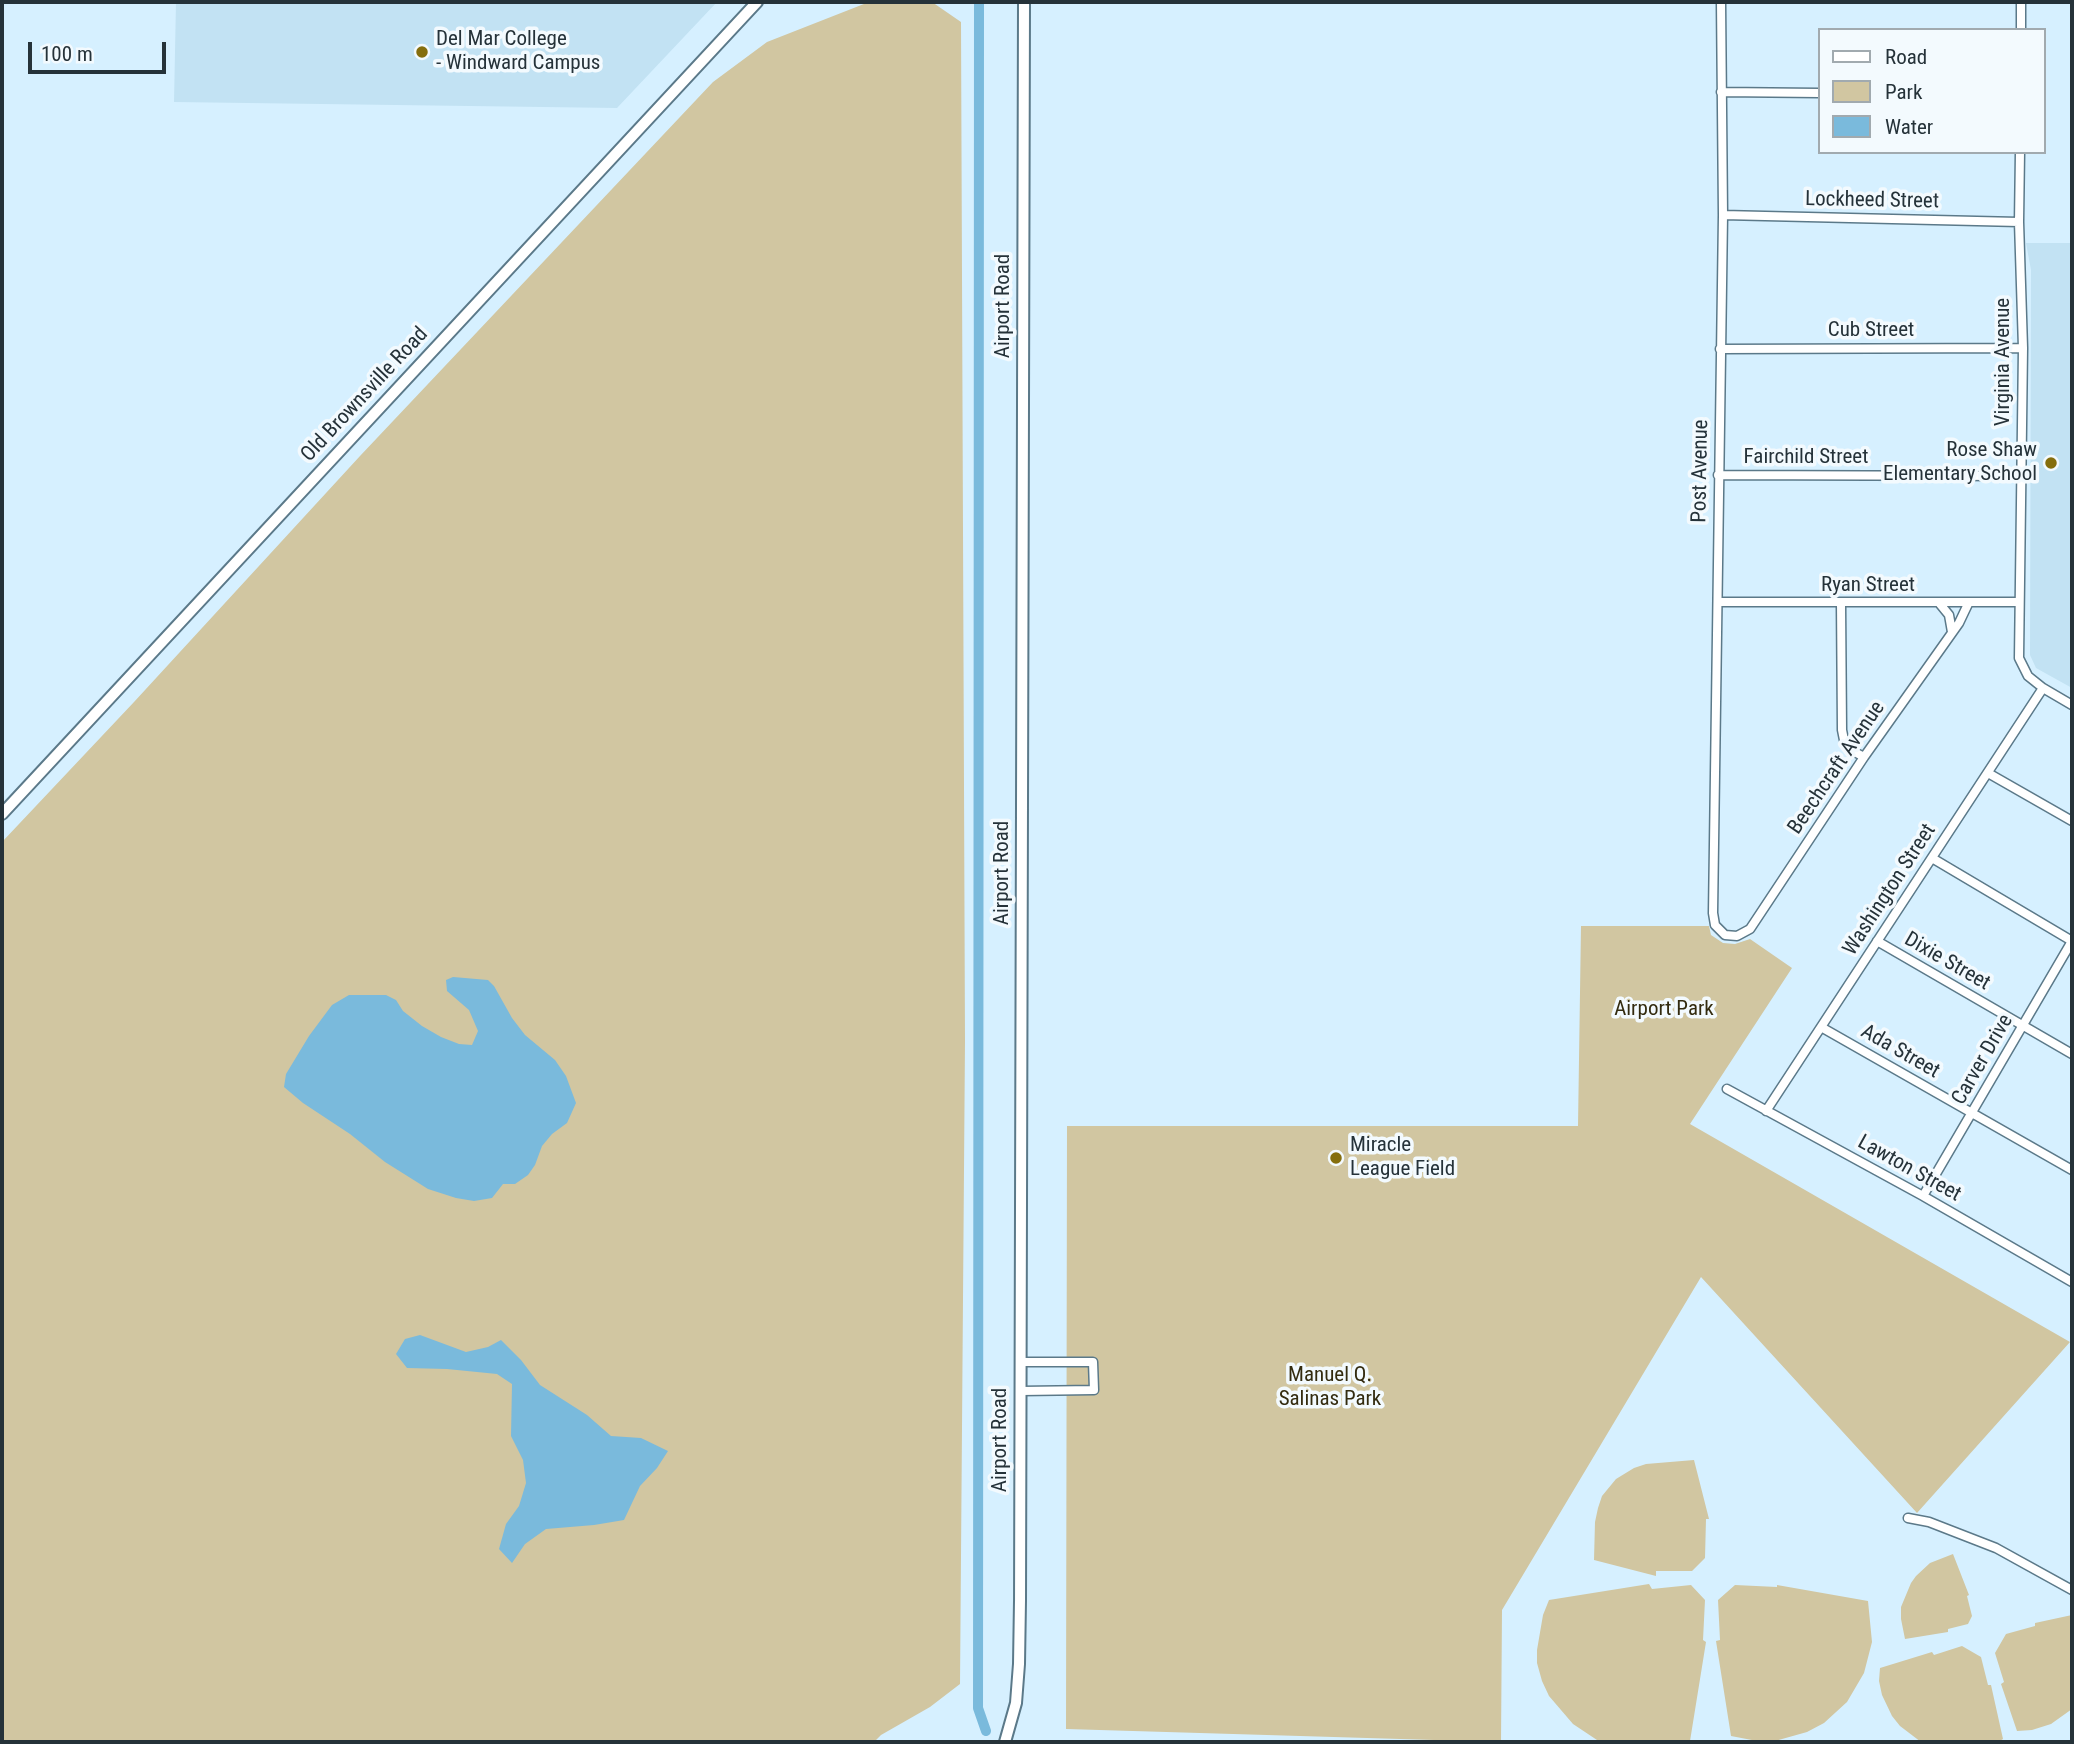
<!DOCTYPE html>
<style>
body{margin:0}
#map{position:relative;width:2074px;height:1744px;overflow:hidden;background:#d6f0ff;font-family:"Roboto Condensed",sans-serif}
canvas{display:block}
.frame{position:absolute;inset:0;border:4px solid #253239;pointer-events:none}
.legend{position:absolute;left:1818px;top:28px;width:228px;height:126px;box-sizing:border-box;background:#f3fafe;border:2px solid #a1aaaf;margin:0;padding:9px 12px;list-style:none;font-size:21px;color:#253239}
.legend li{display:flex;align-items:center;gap:14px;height:35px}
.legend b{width:35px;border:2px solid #a1aaaf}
.scale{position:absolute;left:28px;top:42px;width:138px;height:32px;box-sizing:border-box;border:4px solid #253239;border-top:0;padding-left:9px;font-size:21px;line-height:24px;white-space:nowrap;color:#253239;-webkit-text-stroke:5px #f3fafe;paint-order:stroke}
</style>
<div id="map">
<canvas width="2074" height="1744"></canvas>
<div class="frame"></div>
<ul class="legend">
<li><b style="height:9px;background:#fff"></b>Road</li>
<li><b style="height:19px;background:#d1c6a1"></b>Park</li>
<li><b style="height:19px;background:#7abadc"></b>Water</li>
</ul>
<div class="scale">100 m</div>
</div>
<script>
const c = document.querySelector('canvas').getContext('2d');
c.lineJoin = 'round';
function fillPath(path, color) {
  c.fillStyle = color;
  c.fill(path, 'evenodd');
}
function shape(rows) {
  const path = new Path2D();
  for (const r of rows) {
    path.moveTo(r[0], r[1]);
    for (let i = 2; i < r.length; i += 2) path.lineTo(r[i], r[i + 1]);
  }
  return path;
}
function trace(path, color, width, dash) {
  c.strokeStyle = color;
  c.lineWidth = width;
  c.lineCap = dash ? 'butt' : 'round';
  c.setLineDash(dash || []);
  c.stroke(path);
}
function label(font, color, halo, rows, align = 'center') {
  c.font = font + ' "Roboto Condensed",sans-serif';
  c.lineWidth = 7;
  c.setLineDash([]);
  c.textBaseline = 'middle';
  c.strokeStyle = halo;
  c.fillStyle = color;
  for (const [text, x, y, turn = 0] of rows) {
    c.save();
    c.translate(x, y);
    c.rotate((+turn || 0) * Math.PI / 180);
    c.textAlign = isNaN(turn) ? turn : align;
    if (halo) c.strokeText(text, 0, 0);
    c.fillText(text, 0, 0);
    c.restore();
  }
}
const built = shape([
 [176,2,717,2,617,108,174,102],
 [2026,243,2072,243,2072,688,2036,668,2030,655,2031,270]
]);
const green = shape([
 [869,2,932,2,961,22,965,1041,960,1684,930,1707,881,1735,874,1742,2,1742,2,842,134,702,360,456,713,82,767,42],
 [1581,926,1709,926,1711,935,1723,943,1735,944,1750,939,1792,968,1690,1124,2070,1342,1917,1513,1701,1277,1502,1610,1501,1742,1066,1729,1067,1126,1578,1126],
 [1694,1460,1709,1519,1706,1519,1705,1558,1692,1571,1656,1571,1656,1576,1594,1560,1595,1522,1598,1508,1602,1496,1616,1479,1634,1468,1646,1464],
 [1953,1554,1969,1595,1967,1596,1972,1616,1968,1624,1948,1629,1948,1632,1905,1639,1901,1619,1901,1607,1911,1583,1916,1576,1930,1563],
 [1649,1584,1652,1589,1691,1585,1705,1600,1703,1640,1706,1642,1690,1741,1600,1742,1573,1724,1549,1696,1542,1681,1537,1663,1537,1650,1543,1615,1549,1600],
 [1735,1585,1777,1587,1777,1585,1868,1601,1872,1642,1864,1673,1847,1702,1824,1723,1807,1732,1775,1741,1757,1741,1731,1736,1716,1641,1720,1640,1718,1600],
 [2072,1615,2072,1709,2051,1724,2032,1730,2017,1731,2001,1684,2004,1682,1995,1653,2006,1634,2035,1626,2035,1623],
 [1962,1646,1981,1657,1988,1685,1991,1685,2003,1739,1998,1742,1921,1742,1900,1726,1892,1716,1882,1695,1879,1681,1880,1668,1932,1652,1934,1655]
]);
const water = shape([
 [453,977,488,980,494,986,512,1018,525,1035,555,1060,566,1076,576,1103,567,1123,552,1134,542,1146,535,1165,528,1175,515,1184,503,1184,492,1198,474,1201,456,1198,428,1189,385,1162,350,1134,303,1103,284,1087,286,1074,309,1036,332,1005,349,995,386,995,396,1000,403,1011,422,1026,441,1037,459,1044,472,1045,478,1031,469,1010,447,991,446,980],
 [420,1335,466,1352,488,1347,501,1340,521,1360,540,1385,587,1415,611,1436,641,1438,668,1451,657,1468,640,1486,624,1520,594,1525,546,1529,525,1544,512,1563,499,1549,506,1524,519,1506,526,1483,523,1460,511,1436,512,1384,497,1374,447,1369,407,1368,396,1354,405,1339]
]);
const canal = shape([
 [979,2,978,1708,986,1731]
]);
const street = shape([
 [1721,2,1723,215,1713,913,1715,925,1725,935,1737,936,1750,929,1864,757,1959,623,1968,604],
 [2021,30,2021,2],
 [1721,92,1820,93],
 [2020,152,2019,222,2023,348,2019,658,2028,676,2043,688,2072,705],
 [1723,215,2019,222],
 [1720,349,2023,348],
 [1718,475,2021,476],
 [1718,602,2019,602],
 [1841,603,1842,730,1844,740,1849,749,1864,757],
 [1940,604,1949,615,1952,632],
 [1988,773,2072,821],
 [1932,858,2072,941],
 [1877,941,2072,1054],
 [1821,1027,2072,1170],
 [1727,1089,1923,1196,2072,1282],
 [1766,1111,2043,688],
 [1923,1196,2072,941],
 [1021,1362,1093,1362,1094,1390,1021,1391],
 [1908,1518,1929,1522,1996,1548,2072,1590]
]);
const secondary = shape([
 [2,814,757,2],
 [1005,1742,1016,1703,1019,1664,1020,1601,1024,2]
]);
const markers = [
 [422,52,7,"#856e0d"],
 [2051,463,7,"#856e0d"],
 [1336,1158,7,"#856e0d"]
];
const poiNames = [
 ["Del Mar College",436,40],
 ["- Windward Campus",436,64],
 ["Rose Shaw",2037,451,"right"],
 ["Elementary School",2037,475,"right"],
 ["Miracle",1350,1146],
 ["League Field",1350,1170]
];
const streetNames = [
 ["Lockheed Street",1872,201,1],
 ["Airport Road",1004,306,-90],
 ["Cub Street",1871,331],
 ["Virginia Avenue",2004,362,-90],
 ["Old Brownsville Road",365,395,-47],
 ["Fairchild Street",1806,458],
 ["Post Avenue",1701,471,-89],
 ["Ryan Street",1868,586],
 ["Beechcraft Avenue",1837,768,-56],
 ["Airport Road",1003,873,-90],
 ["Washington Street",1890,890,-57],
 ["Dixie Street",1947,962,30],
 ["Ada Street",1900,1052,30],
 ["Carver Drive",1983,1060,-60],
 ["Lawton Street",1909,1169,29],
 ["Airport Road",1001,1440,-90]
];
const parkNames = [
 ["Airport Park",1664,1010],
 ["Manuel Q.",1330,1376],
 ["Salinas Park",1330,1400]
];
fillPath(built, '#c2e2f3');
fillPath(green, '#d1c6a1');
fillPath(water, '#7abadc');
trace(canal, '#7abadc', 10);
trace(street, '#5b7989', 11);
trace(secondary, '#5b7989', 14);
trace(street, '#fff', 8);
trace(secondary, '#fff', 10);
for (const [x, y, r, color] of markers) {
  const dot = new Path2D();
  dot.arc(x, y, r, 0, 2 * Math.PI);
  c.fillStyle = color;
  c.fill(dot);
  trace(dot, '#f3fafe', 2.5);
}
label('21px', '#253239', '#f3fafe', poiNames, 'left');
label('21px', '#253239', '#f3fafe', streetNames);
label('21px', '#332b0f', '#f3fafe', parkNames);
</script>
